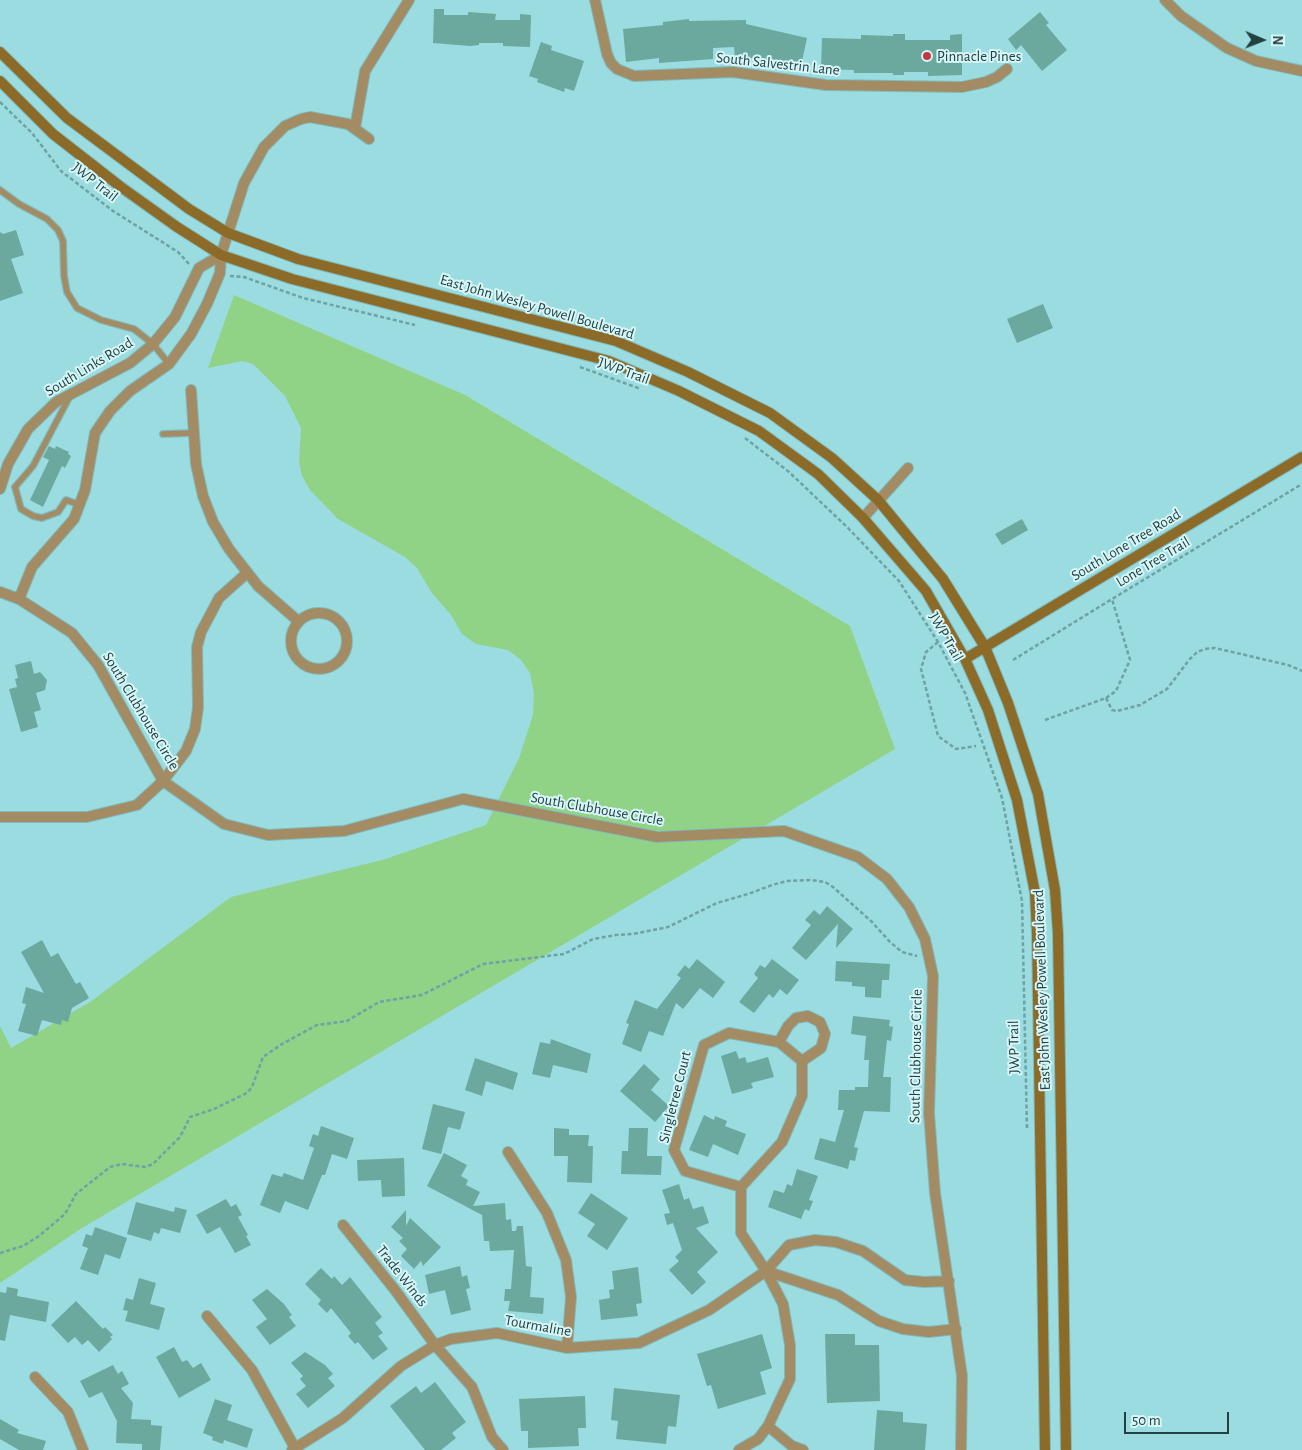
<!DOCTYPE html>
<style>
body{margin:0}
#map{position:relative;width:1302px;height:1450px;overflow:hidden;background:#9adce0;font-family:"Alegreya Sans",sans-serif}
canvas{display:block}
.north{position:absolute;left:1237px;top:15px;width:50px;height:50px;-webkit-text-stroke:4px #d6f6f8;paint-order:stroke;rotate:91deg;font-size:14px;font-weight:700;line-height:20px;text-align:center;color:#254042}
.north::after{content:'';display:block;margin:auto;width:18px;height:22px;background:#254042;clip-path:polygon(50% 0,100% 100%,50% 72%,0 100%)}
.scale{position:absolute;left:1124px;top:1412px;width:105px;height:22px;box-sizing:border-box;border:2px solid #254042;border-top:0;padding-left:6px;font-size:15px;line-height:18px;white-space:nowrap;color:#254042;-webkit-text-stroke:4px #d6f6f8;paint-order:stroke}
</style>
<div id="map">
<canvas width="1302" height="1450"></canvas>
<div class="north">N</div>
<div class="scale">50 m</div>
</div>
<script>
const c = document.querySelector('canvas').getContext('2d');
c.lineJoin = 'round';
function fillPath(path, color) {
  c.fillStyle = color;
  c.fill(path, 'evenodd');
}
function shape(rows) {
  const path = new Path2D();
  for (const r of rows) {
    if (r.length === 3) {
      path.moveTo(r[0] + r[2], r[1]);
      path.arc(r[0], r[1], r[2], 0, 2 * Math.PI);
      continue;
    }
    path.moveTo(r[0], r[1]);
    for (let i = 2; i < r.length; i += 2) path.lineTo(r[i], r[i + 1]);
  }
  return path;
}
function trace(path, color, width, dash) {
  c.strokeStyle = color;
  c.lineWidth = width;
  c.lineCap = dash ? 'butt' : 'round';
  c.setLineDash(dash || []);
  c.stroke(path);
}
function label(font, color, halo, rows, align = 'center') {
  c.font = font + ' "Alegreya Sans",sans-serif';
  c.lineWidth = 4;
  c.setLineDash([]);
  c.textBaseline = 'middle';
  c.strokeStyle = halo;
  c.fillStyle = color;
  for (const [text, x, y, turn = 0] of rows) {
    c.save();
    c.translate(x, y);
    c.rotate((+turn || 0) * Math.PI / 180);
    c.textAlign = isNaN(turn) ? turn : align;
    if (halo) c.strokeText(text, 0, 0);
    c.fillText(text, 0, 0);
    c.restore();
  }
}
const green = shape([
 [234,295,465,395,850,626,895,749,82,1228,0,1283,0,1026,11,1048,90,1002,231,897,382,860,486,825,519,758,533,715,534,693,530,673,521,660,508,650,476,644,462,634,451,615,432,593,417,568,405,557,338,519,310,490,302,476,299,461,301,428,285,396,253,364,242,361,208,368]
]);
const building = shape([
 [434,9,444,9,444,15,468,15,468,12,496,14,495,20,520,20,520,14,531,15,530,47,503,46,503,43,479,43,479,45,470,46,433,43],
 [1040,12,1049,23,1046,25,1067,50,1042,71,1021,45,1016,50,1008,39],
 [689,19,689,21,746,20,746,24,807,38,801,66,768,59,767,65,755,63,756,58,735,58,734,47,713,48,713,59,659,63,659,58,626,62,623,29,663,25,663,22],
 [893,34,905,34,905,40,950,40,950,35,962,34,962,75,928,76,928,72,904,72,904,75,893,75,893,73,854,73,854,70,821,69,822,38,861,39,861,35,893,36],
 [541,42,552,46,551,50,584,61,574,91,565,88,564,92,537,82,538,79,529,76],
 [16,230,24,255,11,259,23,293,0,301,0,232,3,234],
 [1043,304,1053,328,1017,343,1007,319],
 [49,446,55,449,56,446,69,452,68,454,71,456,65,468,62,466,43,507,30,500,49,460,43,457],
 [1022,519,1028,530,1002,545,995,534],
 [31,661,34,674,40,672,47,680,45,690,36,693,41,710,34,712,38,727,21,732,9,689,17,687,15,679,18,678,15,665],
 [827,906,853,929,836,948,838,924,806,960,792,948,811,925,805,920,814,910,820,915],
 [42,940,51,957,58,953,76,984,80,982,89,998,72,1008,68,1022,62,1020,61,1025,42,1020,37,1036,18,1031,26,1004,22,1003,26,987,44,993,21,952],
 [697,959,725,982,713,998,700,988,683,1009,676,1003,663,1036,649,1031,641,1052,622,1044,629,1024,626,1023,635,1000,657,1009,681,978,677,975,685,965,689,969],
 [772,959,799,980,787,995,780,989,773,998,769,994,754,1013,739,1002,758,978,754,974,760,965,765,968],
 [836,961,890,964,889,980,882,980,881,998,865,997,865,987,852,986,852,982,835,981],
 [853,1016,890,1020,889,1026,893,1027,891,1041,887,1040,883,1077,891,1077,890,1112,864,1111,854,1147,858,1148,855,1161,850,1160,848,1169,814,1159,820,1138,835,1142,844,1110,838,1110,839,1090,855,1090,855,1087,868,1087,869,1060,864,1060,866,1036,851,1034],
 [551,1039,591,1054,587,1073,553,1065,550,1078,532,1074,540,1042,550,1044],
 [736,1051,739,1059,745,1057,747,1063,768,1057,774,1077,751,1083,753,1088,732,1094,721,1056],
 [475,1058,518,1073,513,1090,486,1081,482,1096,465,1090],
 [644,1064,660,1079,651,1090,669,1106,655,1122,620,1091],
 [433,1104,465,1112,460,1130,448,1127,441,1154,422,1149],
 [704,1115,714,1120,715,1116,727,1121,725,1126,746,1134,738,1155,713,1144,708,1157,689,1150],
 [321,1126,354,1138,347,1159,332,1154,325,1175,322,1175,308,1210,285,1201,280,1213,260,1205,272,1174,282,1177,284,1173,303,1180,314,1148,309,1146,313,1134,318,1136],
 [554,1128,569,1129,569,1135,589,1135,588,1146,593,1146,592,1183,567,1182,568,1156,554,1156],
 [629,1128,648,1128,647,1156,662,1156,661,1175,621,1174,622,1151,628,1151],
 [444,1153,467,1165,461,1176,468,1180,466,1185,480,1192,473,1206,505,1203,506,1220,511,1219,512,1231,516,1231,517,1226,523,1226,526,1266,532,1267,530,1297,544,1298,543,1314,508,1311,510,1301,504,1301,505,1289,511,1289,514,1250,490,1251,489,1241,484,1241,482,1215,427,1186],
 [404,1158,405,1196,382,1197,381,1180,358,1181,357,1160],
 [797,1169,818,1176,809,1200,813,1201,809,1211,805,1209,801,1219,768,1207,774,1190,784,1193,787,1184,792,1186],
 [679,1184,684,1200,689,1198,693,1209,703,1206,709,1223,696,1228,718,1252,697,1272,706,1282,692,1295,669,1270,679,1261,675,1257,682,1250,673,1223,667,1225,664,1214,670,1213,662,1190],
 [591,1193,628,1218,607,1250,587,1236,595,1224,578,1213],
 [226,1199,231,1207,236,1204,242,1215,238,1217,248,1235,246,1236,251,1245,235,1253,220,1227,207,1234,196,1215],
 [136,1202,174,1212,175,1207,187,1210,180,1233,161,1228,159,1234,154,1232,151,1241,127,1234],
 [406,1210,406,1226,410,1218,441,1247,423,1266,421,1261,414,1269,401,1256,407,1249,399,1241,403,1238,391,1227],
 [95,1227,127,1238,120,1259,105,1254,98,1275,80,1269,88,1248,82,1246,86,1234,92,1236],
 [460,1266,462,1277,467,1275,470,1288,466,1289,471,1310,451,1315,445,1290,429,1294,425,1275],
 [638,1267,642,1303,636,1304,638,1316,601,1320,599,1300,610,1298,609,1290,614,1289,612,1271],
 [321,1268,332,1279,334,1276,342,1285,350,1277,382,1317,375,1323,383,1333,378,1336,388,1349,373,1360,358,1342,355,1344,348,1336,351,1333,331,1308,327,1313,318,1304,321,1300,305,1284],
 [139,1278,156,1283,150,1304,165,1308,159,1330,125,1321,128,1311,123,1310,126,1298,133,1300],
 [7,1287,18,1289,17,1296,49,1302,46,1322,10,1315,5,1341,0,1340,0,1292,6,1293],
 [267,1289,284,1304,292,1315,289,1317,296,1326,270,1345,256,1327,267,1319,252,1300],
 [76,1301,103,1329,105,1327,113,1335,110,1337,112,1339,99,1352,88,1340,82,1345,75,1337,68,1343,51,1325],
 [762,1334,772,1368,760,1372,766,1394,718,1409,711,1385,707,1386,697,1354],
 [825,1334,855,1334,855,1345,879,1345,880,1401,827,1403],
 [174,1347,182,1362,187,1360,193,1368,201,1363,211,1380,179,1398,156,1357],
 [305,1352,325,1365,333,1374,328,1378,335,1386,308,1408,296,1394,306,1386,300,1379,303,1376,291,1363],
 [113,1365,118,1374,122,1371,129,1384,121,1388,133,1403,131,1419,151,1420,151,1425,162,1426,160,1450,142,1450,142,1444,116,1443,117,1421,102,1392,89,1398,80,1381],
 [435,1382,466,1422,452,1433,456,1438,441,1450,425,1450,390,1406,416,1386,421,1393],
 [614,1388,680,1395,676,1427,668,1426,666,1444,616,1439,618,1421,611,1420],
 [585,1396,586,1428,578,1428,579,1446,528,1448,528,1431,521,1431,519,1399],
 [215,1399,232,1405,227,1420,253,1429,247,1448,224,1440,223,1444,212,1440,213,1437,203,1433],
 [877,1410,903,1412,903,1422,927,1424,925,1450,874,1450],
 [0,1419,19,1430,17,1433,46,1441,43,1450,19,1450,0,1439]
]);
const path = shape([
 [0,102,32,133,61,171,113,211,178,252,189,264],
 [230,276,244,277,303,298,415,325],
 [580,367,641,389],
 [745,438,789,472,847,527,899,581,938,642,965,693,1002,798,1022,901,1027,1129],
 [938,642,926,652,921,669,938,736,956,749,976,746],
 [1013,660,1112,599],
 [1106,698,1112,710,1117,711,1140,705,1167,689,1189,660,1197,652,1205,649,1215,648,1288,665,1302,671],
 [1045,720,1106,698,1116,691,1130,660,1112,599,1302,484],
 [0,1253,23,1246,39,1236,65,1214,76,1194,110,1167,122,1164,145,1167,153,1164,180,1137,190,1117,214,1109,247,1093,252,1087,263,1057,282,1044,317,1025,347,1021,379,1002,422,995,483,964,564,954,593,939,616,935,633,934,668,927,717,903,748,894,772,885,787,881,811,880,825,882,833,887,872,922,890,942,902,952,917,956]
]);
const lane = shape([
 [0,190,19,204,47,219,58,230,63,241,64,276,67,292,77,308,101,320,134,329,153,344,169,364],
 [163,434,193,433],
 [15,487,33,466,70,396],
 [15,487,21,509,33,516,42,518,58,512,66,500,80,505]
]);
const street = shape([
 [595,0,607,54,611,63,617,69,634,76,733,72,826,85,962,87,986,82,997,77,1007,69],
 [1165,0,1181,16,1227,48,1256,61,1302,71],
 [355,128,365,71,409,0],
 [191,390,196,464,203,496,213,522,229,549,258,586,298,621],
 [0,489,8,464,28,429,56,402,130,363,153,344,175,317,199,268,221,255],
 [863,518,908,468],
 [0,592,19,599,72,633,98,665,163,781,224,824,268,835,344,831,463,799,657,837,784,831,858,857,887,879,909,907,925,939,933,976,929,1113,935,1193,962,1376,961,1450],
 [19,599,32,567,74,519,85,490,95,433,110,411,130,391,169,364,191,334,207,304,220,273,221,255,244,183,264,147,285,126,301,119,310,117,348,124,369,139],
 [319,641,28],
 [0,817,87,817,137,805,163,781,186,751,195,729,198,707,197,647,201,632,219,598,247,573],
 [779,1042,788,1026,796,1018,808,1016,820,1022,825,1034,821,1048,802,1061],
 [508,1152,547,1213,566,1260,571,1297,567,1348],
 [343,1225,395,1290,435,1345,472,1387,492,1437,503,1450],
 [766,1271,838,1295,879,1321,903,1329,929,1332,956,1329],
 [207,1316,252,1370,296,1450],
 [35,1377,68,1412,83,1450],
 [768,1426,792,1446,803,1450],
 [292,1450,343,1418,401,1366,435,1345,451,1339,497,1333,567,1348,639,1343,709,1310,766,1271,789,1245,815,1240,836,1242,863,1251,905,1280,924,1282,949,1281],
 [739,1450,758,1439,768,1426,790,1379,790,1345,783,1304,766,1271,741,1233,741,1187,782,1142,802,1096,802,1061,779,1042,729,1033,704,1045,674,1150,685,1171,741,1187]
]);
const secondary = shape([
 [0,52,67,118,189,209,228,233,298,259,616,341,688,372,770,413,832,458,878,500,943,579,985,647,1008,703,1038,794,1055,890,1058,934,1066,1450],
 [0,81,53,134,121,187,177,227,221,255,292,279,609,361,679,391,759,431,818,474,863,518,926,591,965,659,988,710,1017,800,1035,893,1037,934,1045,1450],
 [965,659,1302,457]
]);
const markers = [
 [927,56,5,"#c63642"]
];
const poiNames = [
 ["Pinnacle Pines",937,56]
];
const streetNames = [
 ["South Salvestrin Lane",778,64,6],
 ["JWP Trail",95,182,38],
 ["East John Wesley Powell Boulevard",537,307,16],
 ["South Links Road",89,367,-31],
 ["JWP Trail",624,371,20],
 ["South Lone Tree Road",1126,545,-31],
 ["Lone Tree Trail",1153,562,-31],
 ["JWP Trail",946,637,60],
 ["South Clubhouse Circle",141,711,59],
 ["South Clubhouse Circle",597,809,10],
 ["East John Wesley Powell Boulevard",1042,990,-92],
 ["JWP Trail",1014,1047,-91],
 ["South Clubhouse Circle",916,1056,-89],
 ["Singletree Court",675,1097,-76],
 ["Trade Winds",402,1276,52],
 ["Tourmaline",538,1326,10]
];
fillPath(green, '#91d386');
fillPath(building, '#6ba99e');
trace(lane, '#80babd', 8);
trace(street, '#80babd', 12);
trace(secondary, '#80babd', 12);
trace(path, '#6ea2a5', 2.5, [4, 2.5]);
trace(lane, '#a38b63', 5.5);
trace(street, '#a38b63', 10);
trace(secondary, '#8c6a27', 10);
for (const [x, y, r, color] of markers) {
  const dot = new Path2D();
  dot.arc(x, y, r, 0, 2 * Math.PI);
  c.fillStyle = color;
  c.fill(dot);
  trace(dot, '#d6f6f8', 2);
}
label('15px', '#254042', '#d6f6f8', poiNames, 'left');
label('15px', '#254042', '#d6f6f8', streetNames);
</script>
